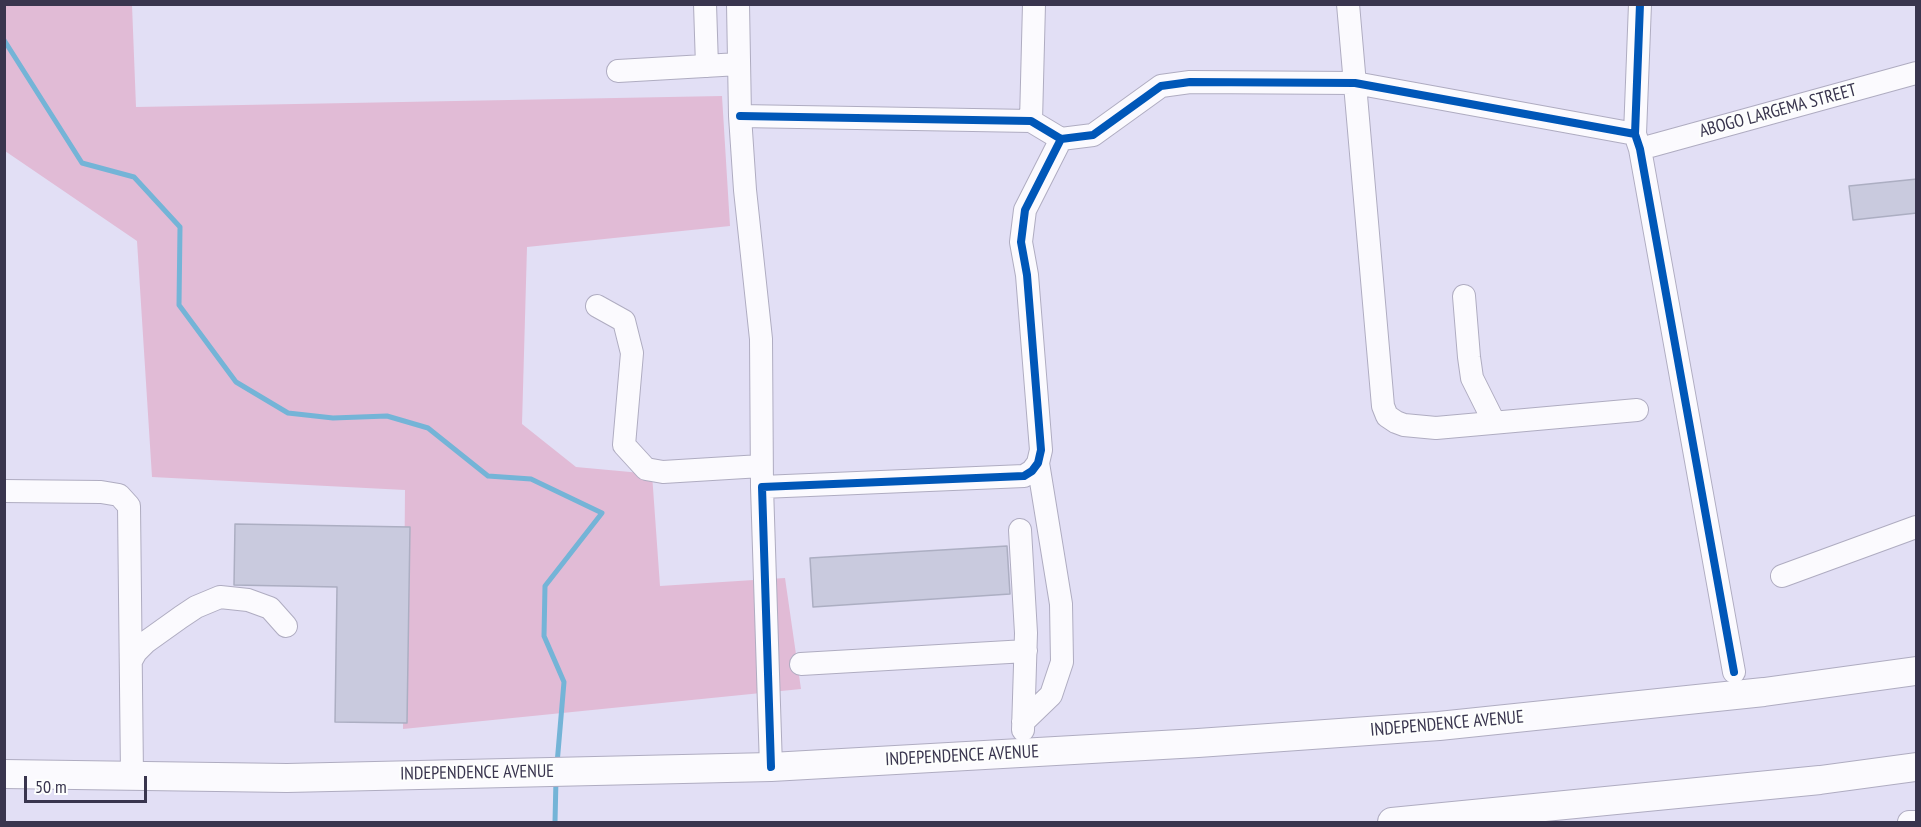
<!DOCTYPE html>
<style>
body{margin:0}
#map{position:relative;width:1921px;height:827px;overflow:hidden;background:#e2dff5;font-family:"PT Sans Narrow",sans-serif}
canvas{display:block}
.frame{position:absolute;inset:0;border:6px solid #39354e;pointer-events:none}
.scale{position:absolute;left:24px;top:776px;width:123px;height:27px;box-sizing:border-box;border:3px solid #39354e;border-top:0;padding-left:8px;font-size:18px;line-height:21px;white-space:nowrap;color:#39354e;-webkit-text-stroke:4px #fdfefd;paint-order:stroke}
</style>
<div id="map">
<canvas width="1921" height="827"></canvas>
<div class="frame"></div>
<div class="scale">50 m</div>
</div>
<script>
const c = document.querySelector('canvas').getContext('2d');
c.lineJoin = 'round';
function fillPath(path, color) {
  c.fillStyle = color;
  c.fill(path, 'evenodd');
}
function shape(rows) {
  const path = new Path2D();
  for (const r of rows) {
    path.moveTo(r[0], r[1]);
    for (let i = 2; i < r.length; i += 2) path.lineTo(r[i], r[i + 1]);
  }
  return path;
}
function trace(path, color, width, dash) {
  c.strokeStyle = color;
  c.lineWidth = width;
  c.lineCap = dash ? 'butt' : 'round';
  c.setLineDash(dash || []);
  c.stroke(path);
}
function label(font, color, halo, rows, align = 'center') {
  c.font = font + ' "PT Sans Narrow",sans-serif';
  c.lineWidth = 4.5;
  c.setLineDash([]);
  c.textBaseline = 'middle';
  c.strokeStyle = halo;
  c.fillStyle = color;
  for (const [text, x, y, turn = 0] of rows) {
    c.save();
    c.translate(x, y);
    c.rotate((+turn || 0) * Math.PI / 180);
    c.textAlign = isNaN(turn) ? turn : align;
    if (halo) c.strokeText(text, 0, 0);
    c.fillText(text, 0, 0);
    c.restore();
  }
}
const green = shape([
 [4,5,132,5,136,107,722,96,730,226,527,247,522,424,576,467,652,474,660,586,785,578,801,689,403,729,405,490,152,477,137,241,5,151]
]);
const stream = shape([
 [4,40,82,163,134,177,180,227,179,305,236,382,288,413,333,418,387,416,428,428,488,476,531,479,602,513,545,586,544,636,564,682,557,764],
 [555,822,556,779]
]);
const building = shape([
 [1917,179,1917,213,1853,220,1849,186,1917,179],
 [235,524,410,527,407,723,335,722,337,587,234,585,235,524],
 [1007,546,1010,594,813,607,810,558,1007,546]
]);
const minor = shape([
 [705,4,707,66],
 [738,4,740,116,745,190,761,339,762,487],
 [1348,4,1383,406,1387,416,1396,422,1404,425,1436,428,1637,410],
 [1640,4,1635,134,1640,149,1734,672],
 [618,71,739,64],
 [740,116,1031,121,1061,139,1093,135,1161,86,1190,82,1355,83,1635,134],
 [1031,121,1034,4],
 [1640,149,1916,73],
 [1464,296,1469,357,1472,378,1494,422],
 [597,306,624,321,632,353,624,445,646,469,663,472,761,466],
 [4,491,101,492,119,495,129,506,132,776],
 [1020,530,1026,633,1023,730],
 [1782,576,1916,527],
 [131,661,136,652,146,642,181,617,196,607,220,597,248,600,270,608,286,626],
 [801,664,1026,651],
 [1023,722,1051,695,1062,662,1061,604,1038,463],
 [771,767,762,487,1024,476,1032,471,1038,463,1041,450,1027,275,1021,242,1025,210,1061,139],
 [1909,822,1916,822]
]);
const major = shape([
 [4,774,287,778,771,767,1198,743,1439,726,1764,692,1916,671],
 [1392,822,1820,780,1916,767]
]);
const cycleway = shape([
 [1640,4,1635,134,1640,149,1734,672],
 [740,116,1031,121,1061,139,1093,135,1161,86,1190,82,1355,83,1635,134],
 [771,767,762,487,1024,476,1032,471,1038,463,1041,450,1027,275,1021,242,1025,210,1061,139]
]);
const streetNames = [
 ["ABOGO LARGEMA STREET",1778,111,-15],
 ["INDEPENDENCE AVENUE",1447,724,-5],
 ["INDEPENDENCE AVENUE",962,756,-3],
 ["INDEPENDENCE AVENUE",477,773,-1]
];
fillPath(green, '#e1bbd6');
trace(stream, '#74b4d7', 5);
fillPath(building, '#c9cade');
trace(building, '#acaec2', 1.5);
trace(minor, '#afacc1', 24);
trace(major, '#afacc1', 30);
trace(minor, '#fbfafe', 22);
trace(major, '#fbfafe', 28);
trace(cycleway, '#0057b8', 8);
label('18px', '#39354e', '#fdfefd', streetNames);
</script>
